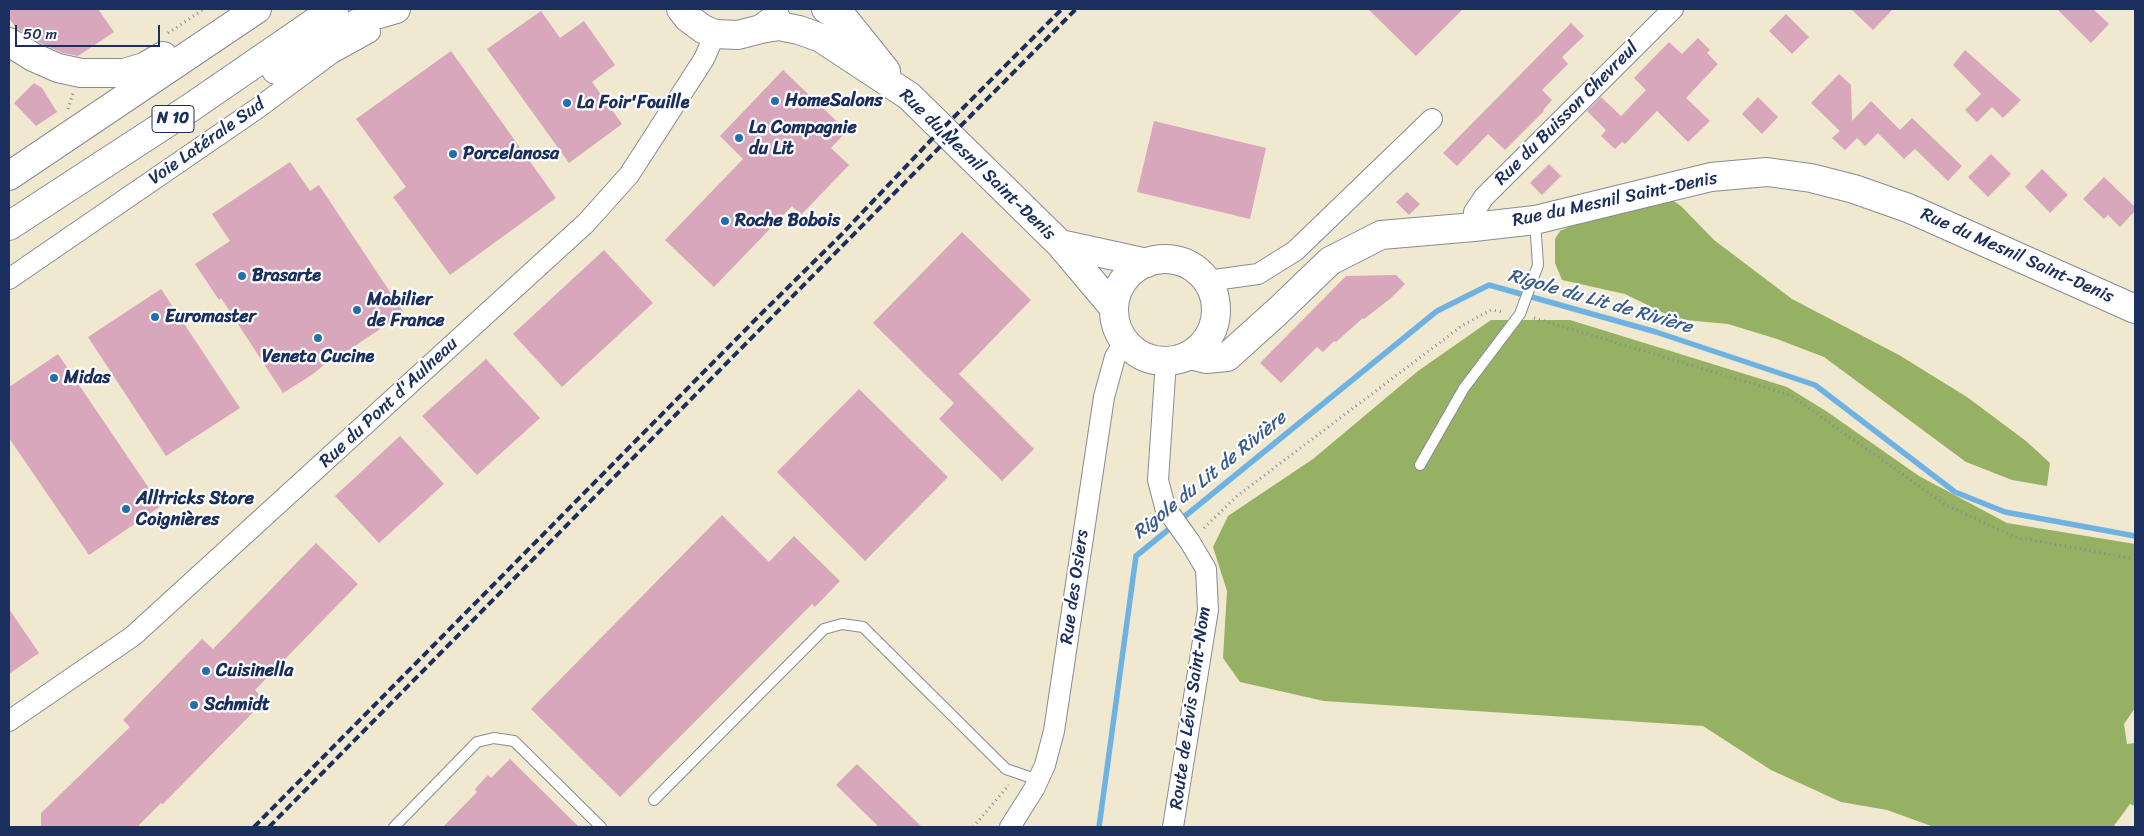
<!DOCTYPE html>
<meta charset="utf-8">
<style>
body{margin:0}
#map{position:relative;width:2144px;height:836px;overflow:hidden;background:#f0e8cf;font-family:Sriracha,sans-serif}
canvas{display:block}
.frame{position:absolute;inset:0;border:10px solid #1b2f5e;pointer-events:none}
.scale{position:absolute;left:15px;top:25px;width:145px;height:22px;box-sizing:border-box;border:2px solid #1b2f5e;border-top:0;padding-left:6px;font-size:15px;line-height:18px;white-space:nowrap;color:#1b2f5e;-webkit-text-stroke:4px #fff;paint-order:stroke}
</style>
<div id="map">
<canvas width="2144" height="836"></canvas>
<div class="frame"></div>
<div class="scale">50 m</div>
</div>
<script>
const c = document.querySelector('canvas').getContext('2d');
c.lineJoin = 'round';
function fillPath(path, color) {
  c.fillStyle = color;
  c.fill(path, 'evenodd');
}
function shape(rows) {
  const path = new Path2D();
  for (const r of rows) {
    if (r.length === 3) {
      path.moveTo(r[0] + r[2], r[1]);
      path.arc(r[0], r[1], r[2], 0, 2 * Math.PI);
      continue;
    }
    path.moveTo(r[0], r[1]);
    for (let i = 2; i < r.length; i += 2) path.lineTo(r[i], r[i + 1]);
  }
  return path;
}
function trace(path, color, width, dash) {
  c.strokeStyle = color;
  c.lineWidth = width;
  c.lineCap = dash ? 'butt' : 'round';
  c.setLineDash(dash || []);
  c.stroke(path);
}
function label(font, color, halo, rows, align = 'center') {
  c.font = font + ' Sriracha,sans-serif';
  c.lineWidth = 4.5;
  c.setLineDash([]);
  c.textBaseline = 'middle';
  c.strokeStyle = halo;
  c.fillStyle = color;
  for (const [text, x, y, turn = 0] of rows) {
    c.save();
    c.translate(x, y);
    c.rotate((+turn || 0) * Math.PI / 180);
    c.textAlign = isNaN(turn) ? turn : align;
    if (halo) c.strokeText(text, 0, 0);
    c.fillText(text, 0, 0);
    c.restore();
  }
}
const forest = shape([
 [1672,200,1681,206,1714,240,1792,299,1899,355,1967,397,2026,441,2050,463,2047,486,2012,480,1966,462,1824,357,1777,339,1728,324,1676,319,1625,294,1562,280,1555,263,1555,239,1560,231,1571,226],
 [1491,320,1570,320,1787,387,1826,411,1919,476,2007,523,2135,544,2135,708,2124,724,2127,744,2135,743,2135,806,2130,804,2113,827,1934,827,1887,810,1841,802,1771,770,1703,726,1324,701,1240,682,1223,658,1227,591,1213,547,1228,516,1313,459,1418,371]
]);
const stream = shape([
 [1099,827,1136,556,1437,311,1489,285,1656,332,1815,385,1955,492,2005,512,2135,536]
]);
const building = shape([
 [9,9,98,9,114,32,78,56,63,53,40,43,16,28,9,18],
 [1368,9,1463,9,1416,56],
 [1851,9,1893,9,1873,30],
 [2057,9,2093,9,2109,24,2091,43],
 [541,11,560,38,584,21,615,65,592,82,622,124,569,163,487,49],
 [1786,14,1809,37,1792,54,1769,31],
 [1571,23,1584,36,1562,57,1568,64,1542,90,1552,100,1543,110,1544,111,1505,150,1488,134,1457,166,1443,153],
 [1698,38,1710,50,1707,53,1718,64,1686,98,1710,121,1688,142,1657,111,1625,144,1622,142,1615,149,1601,136,1606,130,1587,111,1601,97,1621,116,1646,90,1634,78,1669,42,1682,54],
 [1965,50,2021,100,2003,118,1992,107,1977,122,1965,110,1981,94,1953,65],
 [451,51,556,198,450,275,393,197,406,187,356,119],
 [783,70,847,131,831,148,849,165,801,215,792,206,714,287,665,240,743,159,720,136],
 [1839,74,1851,85,1852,121,1871,101,1900,130,1912,118,1962,166,1948,181,1915,149,1904,159,1878,133,1865,146,1857,138,1845,150,1832,138,1840,131,1811,103],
 [34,83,42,88,57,112,36,126,14,103],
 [1758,97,1778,117,1762,134,1742,114],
 [1154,121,1266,148,1250,219,1137,192],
 [1991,154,2011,174,1988,197,1968,177],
 [290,162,310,191,319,185,404,313,337,358,336,355,313,374,283,393,221,298,219,300,195,264,230,241,212,214],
 [1549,164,1561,176,1542,195,1530,183],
 [2042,169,2068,195,2050,213,2025,187],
 [2104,177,2135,207,2135,211,2120,227,2108,215,2104,219,2083,199],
 [1407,192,1420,204,1409,215,1396,202],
 [962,232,1031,300,959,374,1034,449,1002,481,939,419,954,403,873,323],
 [604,250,653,303,562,387,513,334],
 [1396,275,1405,284,1391,298,1364,319,1363,318,1336,342,1334,341,1323,352,1317,347,1281,383,1260,363,1346,276],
 [161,289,240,408,166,456,88,337],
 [58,354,161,506,89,555,9,438,9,387],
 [486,359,540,418,477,475,422,416],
 [859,389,948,477,865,561,777,472],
 [400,436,444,484,379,543,335,496],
 [722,515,769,562,794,536,840,581,815,607,812,604,620,797,531,709],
 [316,543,358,584,255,690,265,700,163,804,161,803,137,827,41,827,41,813,130,727,123,720,202,639,213,649],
 [9,609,39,653,9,674],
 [510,759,579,827,443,827,477,792,475,789,488,775,491,778],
 [857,764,922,827,879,827,836,785]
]);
const path = shape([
 [168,33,204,9],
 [68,109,73,93],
 [1534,318,1790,395,1946,505,2015,537,2135,559],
 [1204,528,1237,496,1463,325,1491,310,1503,312],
 [973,827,1009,785]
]);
const lane = shape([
 [1420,465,1464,388,1520,314,1538,265,1535,221],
 [654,800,824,629,842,624,863,627,1006,769,1038,780],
 [394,827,477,742,494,738,514,741,601,827]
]);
const street = shape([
 [1474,227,1474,212,1484,197,1673,9],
 [9,279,258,108,332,53,370,32],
 [1207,281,1258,274,1295,251,1432,119],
 [1166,361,1158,480,1165,507,1190,542,1206,569,1208,610,1173,827],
 [9,721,133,636,586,223,629,175,704,59,715,34],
 [1010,827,1034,789,1045,765,1054,731,1104,397,1115,357,1125,341]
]);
const secondary = shape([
 [681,9,688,18,703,29,715,34,738,35,761,29,776,18],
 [826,9,845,20,886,71],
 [761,29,779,26,799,30,821,38,909,96,1060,244,1114,308],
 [1060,244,1147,263],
 [1165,310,51],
 [1190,355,1206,359,1227,357,1278,311,1330,261,1381,235,1474,227,1535,220,1711,177,1767,172,1811,178,1854,189,1908,208,2135,309]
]);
const primary = shape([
 [9,42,33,57,58,68,81,73,124,73,144,67,163,56],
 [276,70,327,39,372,16,396,9],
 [9,176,257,9],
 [9,226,190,108,334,9]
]);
const rail = shape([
 [254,827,764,311,841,235,931,140,1062,9],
 [269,827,1076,9]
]);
const markers = [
 [775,101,5,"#1f6fb2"],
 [567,103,5,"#1f6fb2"],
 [739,138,5,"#1f6fb2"],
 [453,154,5,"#1f6fb2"],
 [725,221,5,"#1f6fb2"],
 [242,276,5,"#1f6fb2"],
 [357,310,5,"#1f6fb2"],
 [155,317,5,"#1f6fb2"],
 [318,338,5,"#1f6fb2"],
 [54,378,5,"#1f6fb2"],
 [126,509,5,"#1f6fb2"],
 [206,671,5,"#1f6fb2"],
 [194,705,5,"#1f6fb2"]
];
const shields = [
 [173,119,42]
];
const shieldNames = [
 ["N 10",173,119]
];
const poiNames = [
 ["HomeSalons",785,101],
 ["La Foir'Fouille",577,103],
 ["La Compagnie",749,128],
 ["du Lit",749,149],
 ["Porcelanosa",463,154],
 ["Roche Bobois",735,221],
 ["Brasarte",252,276],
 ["Mobilier",367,300],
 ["de France",367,321],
 ["Euromaster",165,317],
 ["Veneta Cucine",318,357,"center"],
 ["Midas",64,378],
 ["Alltricks Store",136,499],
 ["Coignières",136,520],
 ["Cuisinella",216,671],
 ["Schmidt",204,705]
];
const streetNames = [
 ["Rue du Buisson Chevreul",1567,114,-45],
 ["Voie Latérale Sud",207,142,-35],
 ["Rue du Mesnil Saint-Denis",977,165,44],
 ["Rue du Mesnil Saint-Denis",1615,200,-12],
 ["Rue du Mesnil Saint-Denis",2017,256,24],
 ["Rue du Pont d'Aulneau",389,403,-43],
 ["Rue des Osiers",1075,587,-82],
 ["Route de Lévis Saint-Nom",1191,708,-82]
];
const waterNames = [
 ["Rigole du Lit de Rivière",1600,302,16],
 ["Rigole du Lit de Rivière",1210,476,-39]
];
fillPath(forest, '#96b163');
trace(stream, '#6eb2e4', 5.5);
fillPath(building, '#d8a7bc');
trace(lane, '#868c96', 12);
trace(street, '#868c96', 22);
trace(secondary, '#868c96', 30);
trace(primary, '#868c96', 30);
trace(path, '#868c96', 3, [1, 4]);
trace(lane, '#fff', 10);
trace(street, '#fff', 20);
trace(secondary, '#fff', 28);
trace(primary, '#fff', 28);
trace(rail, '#1b2f5e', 4, [8, 4]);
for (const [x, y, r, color] of markers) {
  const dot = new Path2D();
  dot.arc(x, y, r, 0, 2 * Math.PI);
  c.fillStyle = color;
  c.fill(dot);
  trace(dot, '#fff', 2);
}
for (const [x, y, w] of shields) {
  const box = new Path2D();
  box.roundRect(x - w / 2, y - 13.5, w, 27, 4);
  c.fillStyle = '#fff';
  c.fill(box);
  trace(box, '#1b2f5e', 1);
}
label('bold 16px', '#1b2f5e', null, shieldNames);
label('bold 18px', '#1b2f5e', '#fff', poiNames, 'left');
label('18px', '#1b2f5e', '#fff', streetNames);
label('italic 19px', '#385d8d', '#fff', waterNames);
</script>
